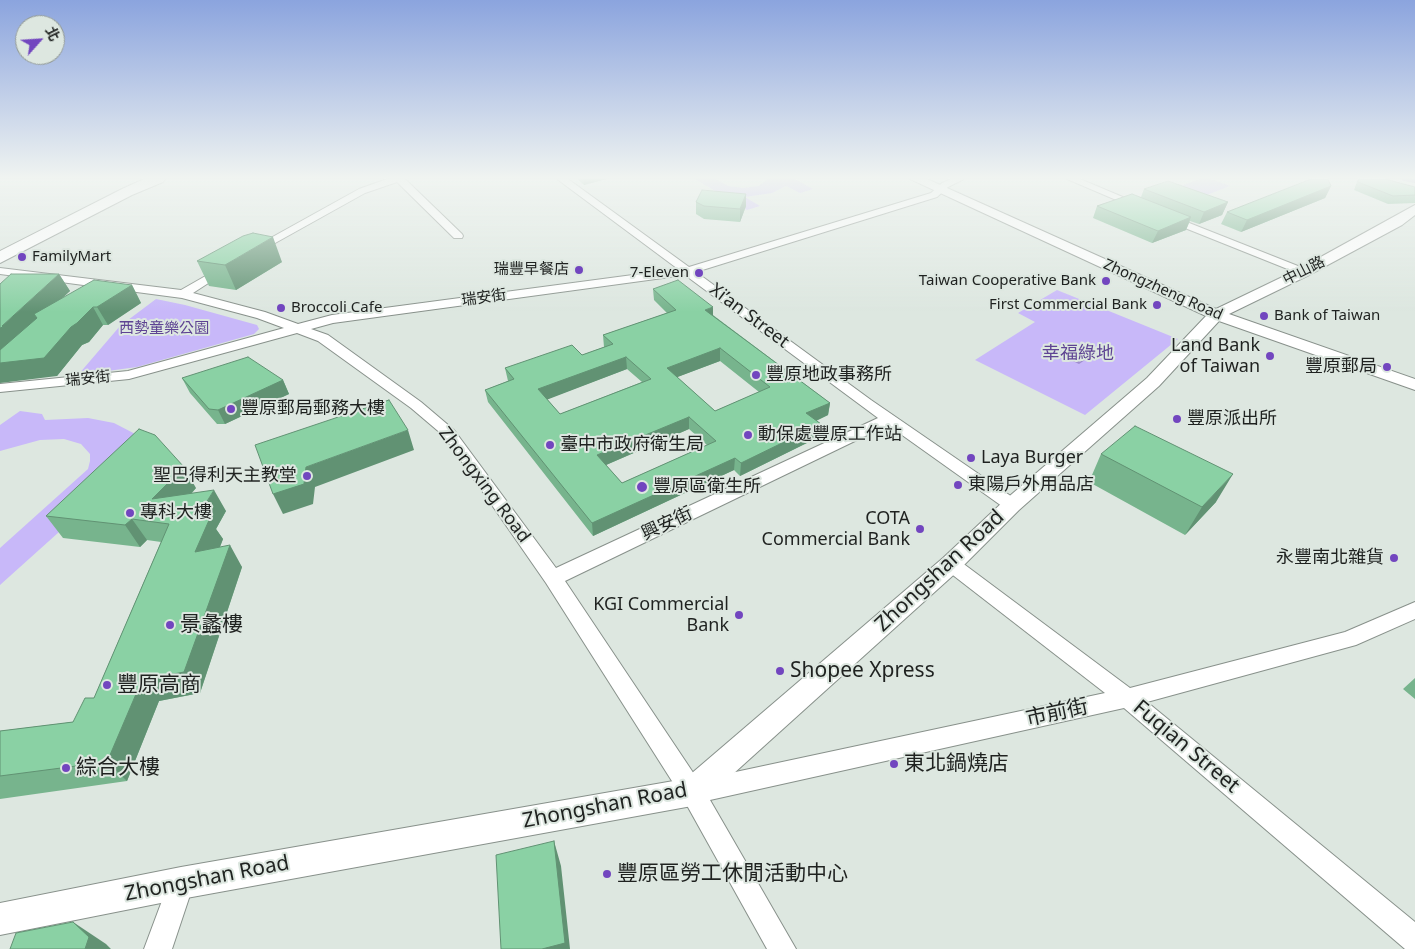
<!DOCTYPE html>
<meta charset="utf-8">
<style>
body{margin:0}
#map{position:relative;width:1415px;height:949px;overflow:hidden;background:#dde7e0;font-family:"Noto Sans","Noto Sans TC",sans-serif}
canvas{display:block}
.north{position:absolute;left:15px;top:15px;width:50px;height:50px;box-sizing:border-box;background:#dde7e0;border:1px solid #919893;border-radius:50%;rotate:64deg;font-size:14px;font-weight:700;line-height:20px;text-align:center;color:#1f2220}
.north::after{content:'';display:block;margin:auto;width:18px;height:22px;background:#7246bf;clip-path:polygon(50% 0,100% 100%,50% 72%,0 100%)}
</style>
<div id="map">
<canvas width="1415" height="949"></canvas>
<div class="north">北</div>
</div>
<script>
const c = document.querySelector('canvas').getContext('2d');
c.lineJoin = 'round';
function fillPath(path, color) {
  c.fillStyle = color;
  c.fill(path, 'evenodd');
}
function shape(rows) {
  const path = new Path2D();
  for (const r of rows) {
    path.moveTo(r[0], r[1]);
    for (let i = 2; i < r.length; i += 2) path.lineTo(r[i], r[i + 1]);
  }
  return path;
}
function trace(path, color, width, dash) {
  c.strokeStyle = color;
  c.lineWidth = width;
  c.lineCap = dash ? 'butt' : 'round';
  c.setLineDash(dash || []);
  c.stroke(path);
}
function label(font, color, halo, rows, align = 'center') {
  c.font = font + ' "Noto Sans","Noto Sans TC",sans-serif';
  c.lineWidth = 4;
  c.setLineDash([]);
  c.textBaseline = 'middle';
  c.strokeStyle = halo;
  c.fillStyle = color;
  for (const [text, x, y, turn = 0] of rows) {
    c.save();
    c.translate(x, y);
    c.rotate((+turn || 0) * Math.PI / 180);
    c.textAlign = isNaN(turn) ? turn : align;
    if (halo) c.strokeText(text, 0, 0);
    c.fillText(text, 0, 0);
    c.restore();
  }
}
const green = shape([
 [695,179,716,179,728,186,743,188,759,186,768,179,795,179,813,189,800,193,786,186,772,193,745,197,760,206,747,210],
 [1199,179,1211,179,1230,186,1204,196,1179,187],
 [1057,290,1178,339,1085,415,975,360,1035,322,1018,313],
 [156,299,185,305,257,325,259,329,254,334,137,367,78,375,120,326],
 [20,411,42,414,45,420,88,418,114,423,143,438,147,453,0,585,0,548,88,469,90,461,90,454,81,444,64,439,40,440,0,451,0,425]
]);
const water = shape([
 [1069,346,1077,349,1091,356,1079,364,1058,354]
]);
const stream = shape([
 [1404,179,1415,181]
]);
const minor = shape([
 [387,179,405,179,462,234,463,236,462,238,454,238,397,182,365,193,259,252,255,253,249,250,359,189,387,179],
 [557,179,568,179,689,267,931,193,942,183,951,179,964,179,948,187,937,197,696,272,871,400,1018,501,1020,505,1018,509,1012,511,1006,509,888,425,565,581,698,780,1105,693,945,569,942,564,945,559,951,557,957,559,1130,688,1345,632,1415,602,1415,619,1356,645,1147,702,1415,922,1415,949,1405,949,1124,708,710,800,796,949,767,949,684,800,546,583,444,436,411,408,318,341,297,333,129,379,0,392,0,384,128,371,284,328,257,318,182,298,0,274,0,268,181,290,223,266,229,269,227,271,193,293,265,312,298,324,332,315,678,269,557,179],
 [685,275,878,418,556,568,454,430,421,402,328,335,311,329,333,323,685,275],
 [1067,179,1080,179,1144,206,1139,209,1135,208,1067,179],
 [1169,215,1308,270,1310,272,1308,274,1300,274,1165,220,1164,218,1165,216,1169,215],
 [181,870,190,874,194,883,172,949,144,949,172,874,181,870]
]);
const tertiary = shape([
 [910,179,927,179,1216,309,1299,269,1415,205,1415,215,1402,225,1309,275,1229,314,1415,379,1415,390,1219,321,1159,386,1019,510,959,570,702,802,692,806,181,899,0,935,0,903,181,867,685,779,943,558,1005,500,1147,378,1206,316,910,179]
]);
const primary = shape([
 [144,179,165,179,163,182,132,195,0,263,0,251,122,189,144,179]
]);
const wall = shape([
 [577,179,606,179,584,185],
 [1358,179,1385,179,1415,187,1415,203,1388,204,1354,190],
 [1331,186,1325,198,1241,232,1221,224,1227,212],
 [1144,189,1228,202,1222,215,1199,224,1190,221,1186,230,1152,243,1093,218,1097,206,1141,197],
 [746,194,746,206,740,222,704,219,696,214,696,202],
 [197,261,282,262,236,290,209,286],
 [59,274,70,291,62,298,132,285,141,303,108,325,103,325,89,342,82,345,57,376],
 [653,289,713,315,830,403,828,415,816,421,819,437,740,476,734,470,593,536,488,402,485,390,508,381,505,368,582,355,604,347,603,335,667,313,654,300],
 [720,361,759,392,715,411,677,377],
 [627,369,642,382,560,414,547,399],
 [689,429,707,445,622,483,606,465],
 [182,378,283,380,289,394,225,424,217,424,190,393],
 [1101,454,1216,502,1185,535,1089,482],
 [196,488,192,493,226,511,216,529,223,539,220,547,242,567,200,693,159,701,127,781,0,799,0,731,73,722,94,698,161,542,147,540,140,547,63,538,46,516],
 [1415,678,1415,699,1403,689]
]);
const shadedWall = shape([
 [583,179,606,179,584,185],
 [1331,186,1325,198,1241,232,1247,220],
 [746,194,746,206,740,222,740,209],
 [1228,202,1222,215,1199,224,1204,212],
 [1191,217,1186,230,1152,243,1158,231],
 [273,237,282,262,236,290,225,265],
 [59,274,70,291,38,321,0,355,0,328,2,326],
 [132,285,141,303,108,325,97,307],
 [93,307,103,325,89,342,82,345,57,376,0,383,0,363,71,327],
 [713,307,713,319,705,310],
 [720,348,720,361,667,381,667,368],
 [626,357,627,369,541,402,538,389],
 [283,380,289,394,225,424,218,410],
 [830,403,828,415,805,426,806,413],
 [689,417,689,429,599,468,597,455],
 [821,424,819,437,740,476,741,463],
 [408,430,414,450,315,487,313,504,283,514,273,494,306,467],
 [735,458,734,470,593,536,592,523],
 [184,467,196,488,166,521,152,499],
 [1233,474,1216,502,1185,535,1202,507],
 [214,490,226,511,216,529,223,539,209,574,195,552,196,519],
 [132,519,147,540,140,547,125,525],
 [230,545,242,567,200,693,159,701,127,781,107,762,142,680],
 [554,841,561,866,570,949,542,949],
 [73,922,106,944,111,949,85,949]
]);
const building = shape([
 [1311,179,1328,179,1331,186,1247,220,1227,212,1311,179],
 [1359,179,1385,179,1415,187,1415,195,1393,196,1358,182,1359,179],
 [1168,181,1228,202,1204,212,1144,189,1168,181],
 [702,190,746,194,740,209,704,206,696,202,702,190],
 [1132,194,1191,217,1158,231,1097,206,1132,194],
 [253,233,273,237,225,265,197,261,243,236,253,233],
 [11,274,59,274,2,326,3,327,0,328,0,284,11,274],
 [94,280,132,285,97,307,93,307,77,323,71,327,44,358,0,363,0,350,37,318,34,314,94,280],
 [678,280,713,307,705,310,830,403,806,413,821,424,741,463,735,458,592,523,485,390,514,379,505,368,572,345,582,355,613,344,603,335,676,310,653,289,678,280],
 [720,348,770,387,715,411,667,368,720,348],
 [626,357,651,379,560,414,538,389,626,357],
 [689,417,716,441,622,483,597,455,689,417],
 [248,357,283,380,218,410,209,409,182,378,248,357],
 [389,400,408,430,306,467,304,484,273,494,255,445,389,400],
 [1135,426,1233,474,1202,507,1101,454,1135,426],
 [139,429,155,435,184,467,152,499,214,490,196,519,210,518,195,552,230,545,184,672,142,680,107,762,0,776,0,731,73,722,85,698,94,698,169,524,132,519,125,525,46,516,139,429],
 [554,841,565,943,542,949,501,949,496,855,554,841],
 [73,922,89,937,85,949,10,949,16,933,73,922]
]);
const markers = [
 [22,257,5,"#7246bf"],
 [579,270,5,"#7246bf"],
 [699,273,5,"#7246bf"],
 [1106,281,5,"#7246bf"],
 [1157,305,5,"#7246bf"],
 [281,308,5,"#7246bf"],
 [1264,316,5,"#7246bf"],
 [1270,356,5,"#7246bf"],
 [1387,367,5,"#7246bf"],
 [756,375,5,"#7246bf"],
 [231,409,5,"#7246bf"],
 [1177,419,5,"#7246bf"],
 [748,435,5,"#7246bf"],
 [550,445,5,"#7246bf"],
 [971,458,5,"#7246bf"],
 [307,476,5,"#7246bf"],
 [958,485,5,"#7246bf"],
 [642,487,6,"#7246bf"],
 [130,513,5,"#7246bf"],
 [920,529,5,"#7246bf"],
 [1394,558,5,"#7246bf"],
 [739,615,5,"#7246bf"],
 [170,625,5,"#7246bf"],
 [780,671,5,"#7246bf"],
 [107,685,5,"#7246bf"],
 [894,764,5,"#7246bf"],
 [66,768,5,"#7246bf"],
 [607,874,5,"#7246bf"]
];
const farPoinames = [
 ["FamilyMart",32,257,"left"],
 ["瑞豐早餐店",569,270],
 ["7-Eleven",689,273],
 ["Taiwan Cooperative Bank",1096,281],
 ["First Commercial Bank",1147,305],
 ["Broccoli Cafe",291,308,"left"],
 ["Bank of Taiwan",1274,316,"left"]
];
const farStreetnames = [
 ["中山路",1304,271,-27],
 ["Zhongzheng Road",1163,290,24],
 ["瑞安街",484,298,-8],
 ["瑞安街",88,379,-6]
];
const farParknames = [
 ["西勢童樂公園",164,329]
];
const streetNames = [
 ["Xi’an Street",749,316,37],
 ["Zhongxing Road",484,485,53],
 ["興安街",667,524,-25]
];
const poiNames = [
 ["Land Bank",1260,346,"right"],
 ["of Taiwan",1260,367,"right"],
 ["豐原郵局",1377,367,"right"],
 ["豐原地政事務所",766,375],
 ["豐原郵局郵務大樓",241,409],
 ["豐原派出所",1187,419],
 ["動保處豐原工作站",758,435],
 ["臺中市政府衛生局",560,445],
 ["Laya Burger",981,458],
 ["聖巴得利天主教堂",297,476,"right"],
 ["東陽戶外用品店",968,485],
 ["豐原區衛生所",653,487],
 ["專科大樓",140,513],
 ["COTA",910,519,"right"],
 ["Commercial Bank",910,540,"right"],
 ["永豐南北雜貨",1384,558,"right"],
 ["KGI Commercial",729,605,"right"],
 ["Bank",729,626,"right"]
];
const parkNames = [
 ["幸福綠地",1078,354]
];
const nearStreetnames = [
 ["Zhongshan Road",940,571,-43],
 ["市前街",1057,713,-12],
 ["Fuqian Street",1186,747,40],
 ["Zhongshan Road",605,806,-11],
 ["Zhongshan Road",207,879,-11]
];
const nearPoinames = [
 ["景蠡樓",180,625],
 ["Shopee Xpress",790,671],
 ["豐原高商",117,685],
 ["東北鍋燒店",904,764],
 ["綜合大樓",76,768],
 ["豐原區勞工休閒活動中心",617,874]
];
fillPath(green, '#c8b8f9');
fillPath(water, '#9f8dcf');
trace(stream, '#9f8dcf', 4);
trace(minor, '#88918b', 2);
trace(tertiary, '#88918b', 2);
trace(primary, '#88918b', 2);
fillPath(minor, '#fff');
fillPath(tertiary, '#fff');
fillPath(primary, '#fff');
fillPath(wall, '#77b48d');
fillPath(shadedWall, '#619273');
fillPath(building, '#8ad1a4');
trace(building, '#619273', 1);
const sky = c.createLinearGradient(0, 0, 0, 312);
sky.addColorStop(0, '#8ba4de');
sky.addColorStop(0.57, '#f0f4f1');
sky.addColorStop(1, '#f0f4f100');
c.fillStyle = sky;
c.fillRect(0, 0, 1415, 312);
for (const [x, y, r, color] of markers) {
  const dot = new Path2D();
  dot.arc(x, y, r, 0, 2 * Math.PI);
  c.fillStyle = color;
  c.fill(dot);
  trace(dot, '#dde7e0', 2);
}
label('15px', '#1f2220', '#dde7e0', farPoinames, 'right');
label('15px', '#1f2220', '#dde7e0', farStreetnames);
label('15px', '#5e4393', '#dde7e0', farParknames);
label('18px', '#1f2220', '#dde7e0', streetNames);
label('18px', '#1f2220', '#dde7e0', poiNames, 'left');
label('18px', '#5e4393', '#dde7e0', parkNames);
label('21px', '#1f2220', '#dde7e0', nearStreetnames);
label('21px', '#1f2220', '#dde7e0', nearPoinames, 'left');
</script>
